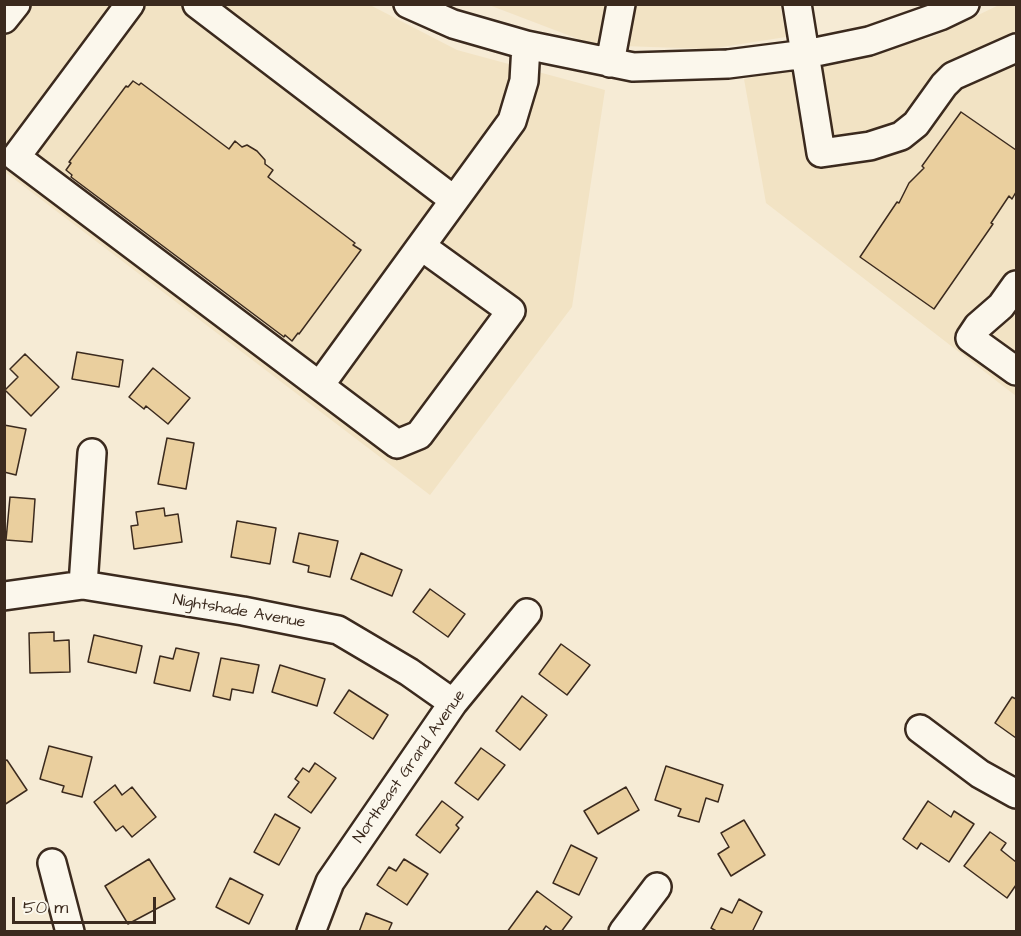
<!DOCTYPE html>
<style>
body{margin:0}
#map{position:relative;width:1021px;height:936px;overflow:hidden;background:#f6ebd5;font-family:"Architects Daughter",sans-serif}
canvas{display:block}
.frame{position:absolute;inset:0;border:6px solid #3b2a1e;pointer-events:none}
.scale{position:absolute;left:12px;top:897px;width:144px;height:27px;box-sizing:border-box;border:3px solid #3b2a1e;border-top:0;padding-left:8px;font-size:18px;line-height:21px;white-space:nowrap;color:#3b2a1e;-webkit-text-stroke:4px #fbf7ec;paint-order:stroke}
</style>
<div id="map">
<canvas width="1021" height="936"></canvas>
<div class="frame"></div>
<div class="scale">50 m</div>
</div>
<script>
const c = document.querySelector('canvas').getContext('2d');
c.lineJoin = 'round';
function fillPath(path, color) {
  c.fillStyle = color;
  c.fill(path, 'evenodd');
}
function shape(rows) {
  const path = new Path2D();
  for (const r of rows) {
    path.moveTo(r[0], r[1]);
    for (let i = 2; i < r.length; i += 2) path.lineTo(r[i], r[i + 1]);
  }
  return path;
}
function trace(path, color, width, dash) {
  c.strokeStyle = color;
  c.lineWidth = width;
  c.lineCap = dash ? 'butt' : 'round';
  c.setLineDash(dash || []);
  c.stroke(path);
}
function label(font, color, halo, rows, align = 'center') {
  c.font = font + ' "Architects Daughter",sans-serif';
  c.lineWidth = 5;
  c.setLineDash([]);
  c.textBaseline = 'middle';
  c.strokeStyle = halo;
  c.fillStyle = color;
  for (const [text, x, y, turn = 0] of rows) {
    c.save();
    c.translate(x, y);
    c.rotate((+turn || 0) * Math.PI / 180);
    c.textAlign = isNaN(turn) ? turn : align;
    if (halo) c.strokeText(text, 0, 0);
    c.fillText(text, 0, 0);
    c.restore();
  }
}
const built = shape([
 [5,5,370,5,457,50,605,90,572,307,430,495,5,172],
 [489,5,780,5,786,37,709,49,594,45],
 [999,5,1016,5,1016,396,766,203,744,79,930,38]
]);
const building = shape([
 [133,81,139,85,141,83,229,149,235,141,242,147,247,145,257,151,265,160,265,164,273,170,268,177,355,243,353,245,361,250,299,334,298,333,292,341,285,335,284,337,71,177,72,175,66,170,71,163,69,162,126,86,128,87,133,81],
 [961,112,1016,150,1016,192,1012,199,1009,196,991,223,993,224,934,309,860,257,897,202,899,203,909,183,924,168,922,166,961,112],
 [77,352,123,360,119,387,72,379,77,352],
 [25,354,59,387,31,416,5,390,18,377,10,369,25,354],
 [153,368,190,398,168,424,146,406,144,409,129,397,153,368],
 [4,425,26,429,16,475,4,472,4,425],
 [167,438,194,443,186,489,158,484,167,438],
 [10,497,35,499,32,542,6,540,10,497],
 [164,508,165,516,178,514,182,542,134,549,131,526,138,525,136,512,164,508],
 [237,521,276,528,270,564,231,557,237,521],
 [299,533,338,541,330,577,308,572,309,566,293,562,299,533],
 [361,553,402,570,392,596,351,579,361,553],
 [430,589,465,614,448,637,413,612,430,589],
 [54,632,54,641,69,640,70,672,30,673,29,633,54,632],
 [94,635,142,646,136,673,88,662,94,635],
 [561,644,590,665,567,695,539,674,561,644],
 [176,648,199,653,190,691,154,683,160,656,173,659,176,648],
 [221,658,259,665,253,693,232,689,230,700,213,696,221,658],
 [280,665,325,679,317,706,272,692,280,665],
 [349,690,388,715,373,739,334,713,349,690],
 [522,696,547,715,520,750,496,731,522,696],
 [1012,697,1016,699,1016,738,995,723,1012,697],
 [49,746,92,757,82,797,62,792,64,786,40,779,49,746],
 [481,748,505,765,478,800,455,783,481,748],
 [7,760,27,790,4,805,4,761,7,760],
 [315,763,336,778,311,813,288,797,299,782,295,779,303,768,309,772,315,763],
 [666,766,723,785,718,802,706,798,699,822,678,816,681,809,655,800,666,766],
 [115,785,122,795,132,787,156,817,132,837,123,826,116,831,94,802,115,785],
 [626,787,639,810,598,834,584,811,626,787],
 [442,801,463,817,456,825,459,828,440,853,416,835,442,801],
 [928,801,951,817,954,811,974,824,949,862,921,843,917,849,903,839,928,801],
 [275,814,300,828,279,865,254,852,275,814],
 [744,820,765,855,731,876,718,854,729,847,721,833,744,820],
 [990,832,1006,843,1001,850,1016,862,1016,885,1007,898,964,866,990,832],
 [571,845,597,858,579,895,553,883,571,845],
 [149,859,175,899,128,924,105,886,149,859],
 [404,859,428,874,407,905,377,885,389,867,396,871,404,859],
 [230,878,263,895,249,924,216,907,230,878],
 [537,891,572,917,561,932,554,932,546,926,542,932,507,932,537,891],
 [739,899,762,912,752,932,718,932,711,928,721,908,732,913,739,899],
 [366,913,392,923,388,932,359,932,366,913]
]);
const minor = shape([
 [130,4,16,157,397,444,419,435,511,311,421,246,512,121,524,81,526,45],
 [197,4,454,200],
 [408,4,453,24,526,45,633,67,728,64,806,54,869,41,940,16,965,4],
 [797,4,821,153,870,146,901,136,916,124,944,85,953,76,1016,48],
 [4,19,16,4],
 [610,63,621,4],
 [1016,285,1001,306,978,326,970,338,1016,371],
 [320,385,421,246],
 [83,585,92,453],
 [4,596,83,585,243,611,338,630,409,672,453,703],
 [920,729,980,774,1016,794],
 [52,863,70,932],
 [311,932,330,882,453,703,527,613],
 [623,932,657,887]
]);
const streetNames = [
 ["Nightshade Avenue",239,612,10],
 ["Northeast Grand Avenue",410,767,-55]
];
fillPath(built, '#f2e3c4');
fillPath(building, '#eacf9e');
trace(building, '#3b2a1e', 1.5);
trace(minor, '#3b2a1e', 32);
trace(minor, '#fbf7ec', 27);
label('16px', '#3b2a1e', '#fbf7ec', streetNames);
</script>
